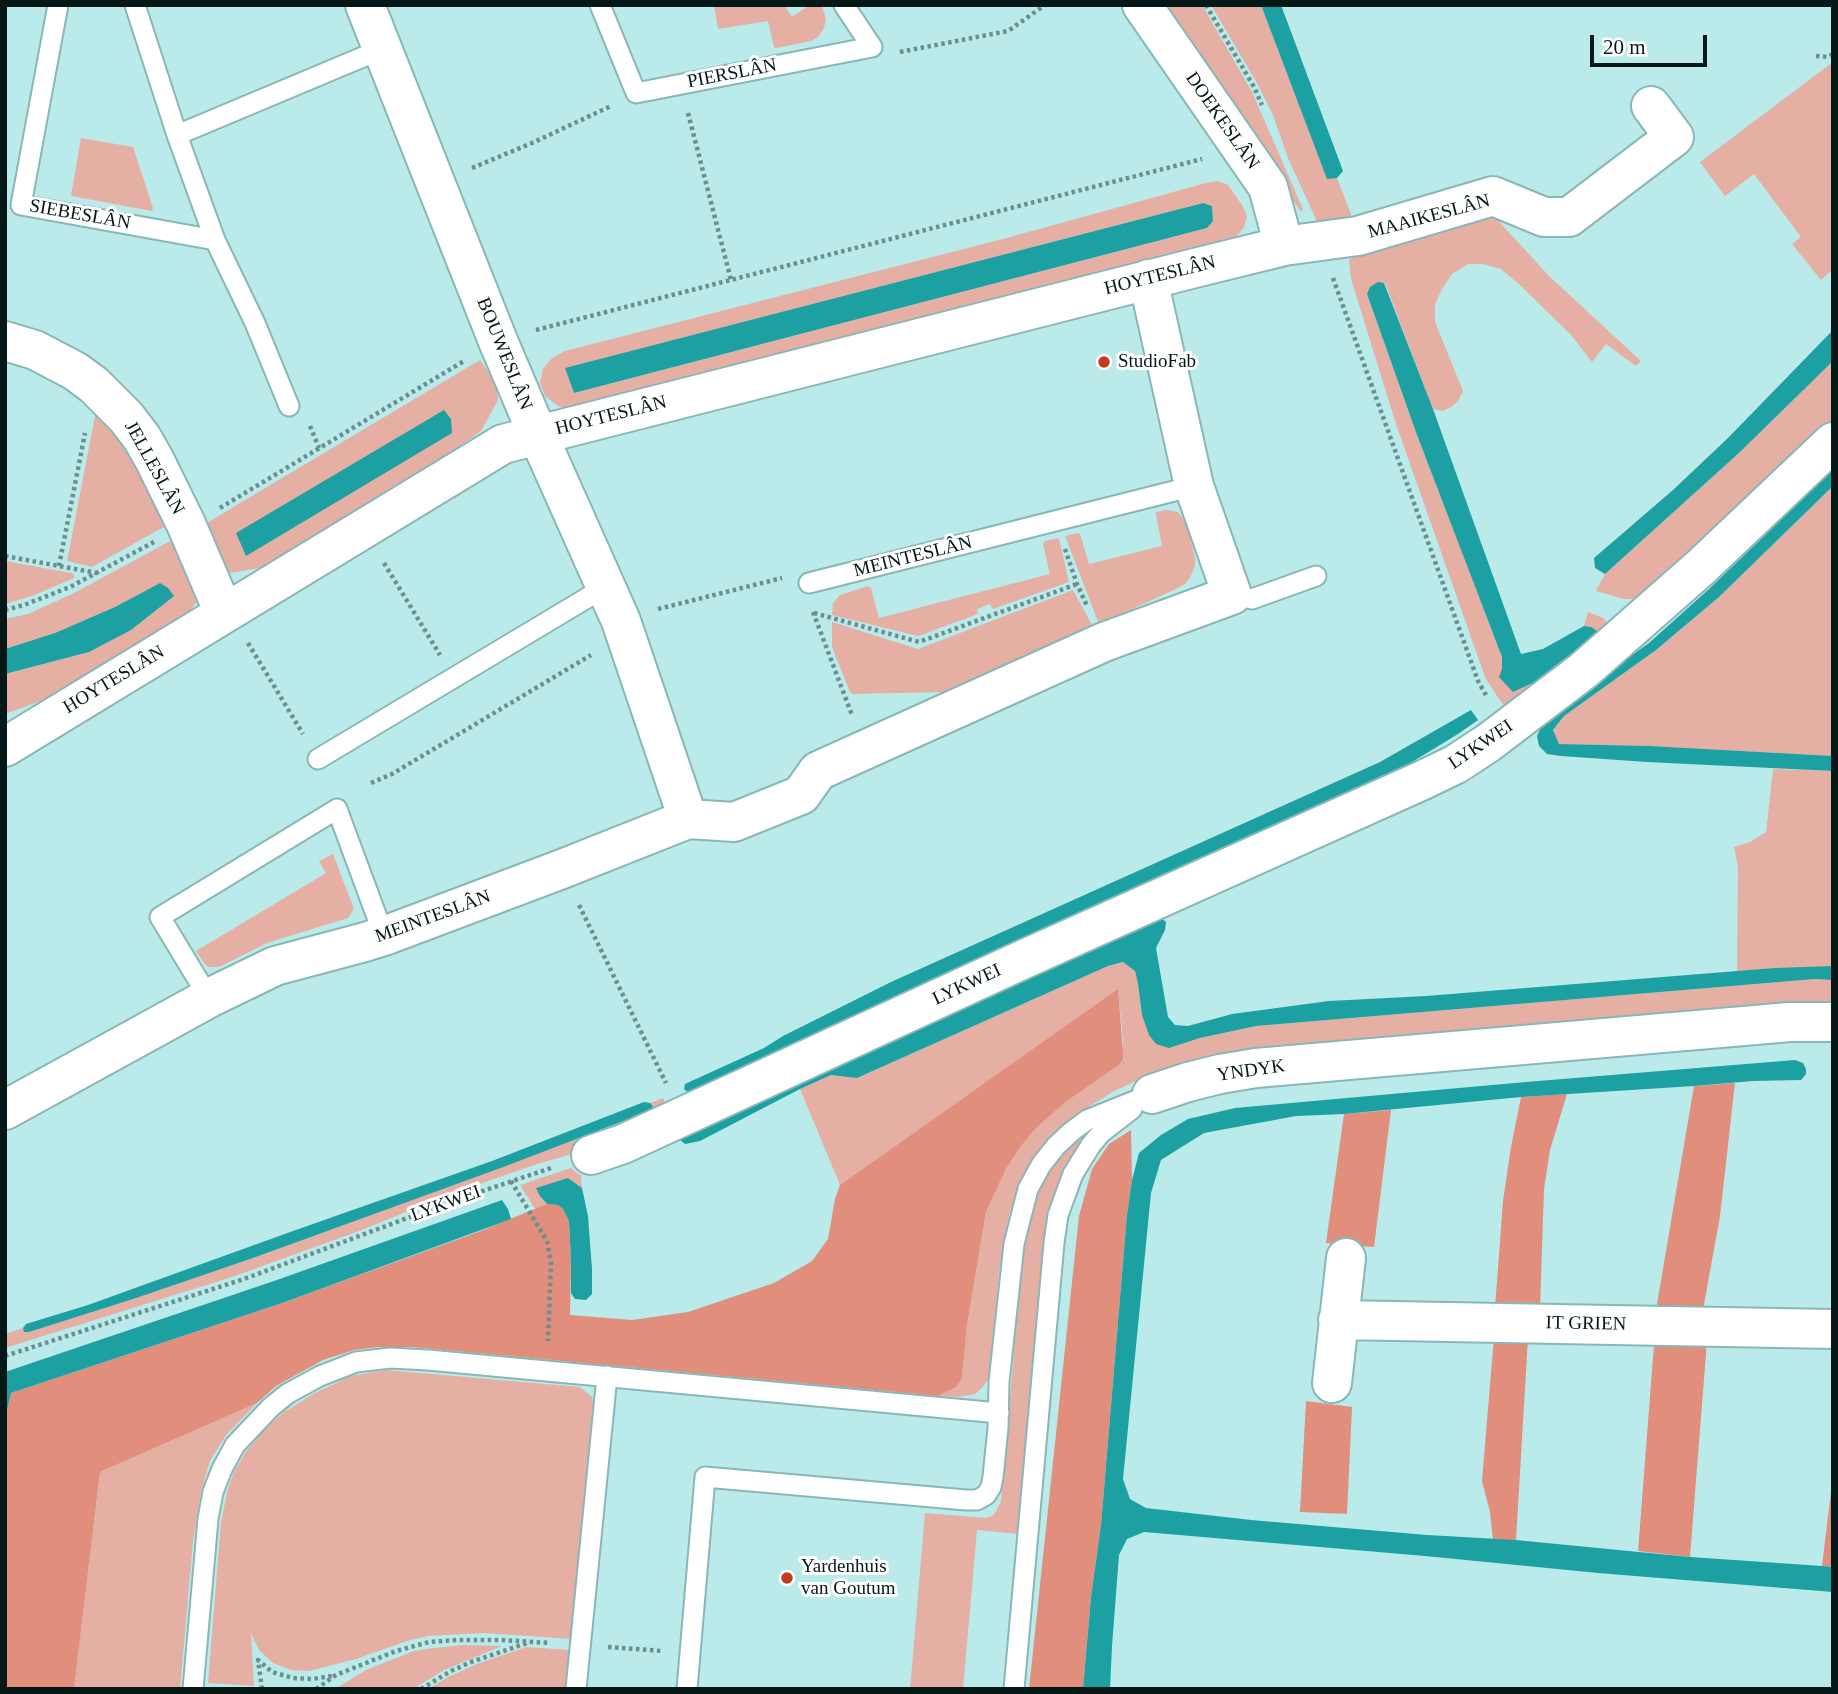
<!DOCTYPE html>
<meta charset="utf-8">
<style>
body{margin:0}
#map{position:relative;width:1838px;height:1694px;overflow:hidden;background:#baeaea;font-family:Georgia,serif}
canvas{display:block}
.frame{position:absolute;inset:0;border:7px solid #051717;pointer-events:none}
.scale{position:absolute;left:1590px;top:35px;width:117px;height:32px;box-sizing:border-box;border:4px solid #051717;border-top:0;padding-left:9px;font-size:21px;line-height:24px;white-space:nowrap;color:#051717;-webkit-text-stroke:5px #fff;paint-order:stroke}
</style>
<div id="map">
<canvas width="1838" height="1694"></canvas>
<div class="frame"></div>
<div class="scale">20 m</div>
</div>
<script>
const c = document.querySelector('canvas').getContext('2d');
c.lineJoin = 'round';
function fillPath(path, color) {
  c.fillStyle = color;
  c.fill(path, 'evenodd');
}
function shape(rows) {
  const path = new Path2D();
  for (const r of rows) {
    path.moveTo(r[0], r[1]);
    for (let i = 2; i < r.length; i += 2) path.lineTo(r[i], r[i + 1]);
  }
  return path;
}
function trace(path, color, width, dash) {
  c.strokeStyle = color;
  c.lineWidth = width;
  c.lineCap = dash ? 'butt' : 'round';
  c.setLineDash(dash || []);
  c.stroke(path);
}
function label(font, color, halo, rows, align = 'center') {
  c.font = font + ' Georgia,serif';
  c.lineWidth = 6;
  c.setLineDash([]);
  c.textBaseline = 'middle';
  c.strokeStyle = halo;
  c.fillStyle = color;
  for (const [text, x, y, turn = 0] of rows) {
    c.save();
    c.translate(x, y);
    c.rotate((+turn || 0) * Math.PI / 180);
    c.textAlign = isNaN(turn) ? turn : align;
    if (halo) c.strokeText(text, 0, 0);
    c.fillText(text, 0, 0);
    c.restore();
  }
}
const green = shape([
 [714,5,784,5,792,17,810,5,822,5,826,19,824,28,818,37,811,41,776,48,774,47,768,21,718,29],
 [1160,5,1202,5,1252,92,1303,209,1301,212],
 [1211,5,1261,5,1327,178,1337,178,1354,222,1320,228,1288,158,1273,115,1257,83],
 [1833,62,1833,269,1821,280,1792,244,1801,237,1754,174,1725,196,1700,162],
 [81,138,133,147,153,208,152,211,71,196],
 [1218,181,1228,185,1242,205,1247,216,1244,227,1234,239,580,408,565,408,558,406,545,396,540,383,543,369,552,358,565,351,1003,239,1206,183],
 [1203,203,1212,206,1213,220,1207,228,574,393,566,368],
 [1493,215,1549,276,1641,361,1636,366,1606,344,1592,362,1572,336,1521,286,1501,269,1483,264,1468,264,1452,274,1442,289,1435,304,1435,322,1463,391,1458,401,1451,407,1443,411,1433,409,1385,283,1367,294,1417,435,1502,657,1502,669,1591,627,1584,626,1588,612,1603,618,1611,627,1513,714,1499,699,1485,677,1396,424,1351,279,1349,259,1365,252],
 [480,360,497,385,498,400,481,431,449,454,265,567,230,573,214,542,200,527],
 [1833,361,1833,431,1645,599,1624,599,1596,591,1605,574,1740,452],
 [98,401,171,523,92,567,67,561],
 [1833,486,1833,756,1650,746,1559,744,1553,730,1564,716,1656,650,1719,597],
 [1165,510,1178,512,1187,524,1195,557,1195,566,1190,578,1185,584,1178,588,1099,624,1065,536,1078,533,1080,534,1089,564,1162,546,1156,515,1156,512],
 [1059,538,1069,582,993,609,990,604,977,609,978,614,918,636,832,615,833,603,840,595,868,586,871,588,879,618,1050,574,1043,544,1045,541],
 [174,539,200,597,190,611,65,692,5,714,5,674,89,652,160,583,115,607,55,633,5,649,5,619,28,614,74,593],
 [5,561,71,573,74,575,74,578,32,596,5,604],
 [1073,590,1093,627,947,692,852,694,849,690,832,647,832,622,918,649],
 [1773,769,1833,771,1833,966,1737,972,1738,867,1734,847,1750,842,1766,832],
 [333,854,354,909,348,918,267,943,219,967,208,967,204,963,196,951,326,873,319,861],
 [1124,962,1135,971,1138,984,1142,1015,1169,1048,1200,1038,1256,1026,1815,979,1833,980,1833,1005,1782,1006,1360,1039,1259,1049,1140,1079,1114,1091,1068,1120,1048,1140,1031,1166,1021,1183,1010,1211,999,1271,990,1377,982,1388,975,1394,959,1397,938,1396,955,1387,962,1378,967,1325,986,1212,1006,1169,1021,1146,1037,1127,1067,1101,1119,1065,1123,1059,1123,1039,1118,990,840,1185,800,1089,831,1075,857,1078,1108,966],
 [663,1098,670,1114,576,1153,537,1164,445,1196,359,1231,232,1277,5,1348,5,1334,23,1328,29,1332,253,1258,607,1128,653,1106,650,1103],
 [1079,1139,1082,1142,1063,1172,1049,1215,1019,1534,977,1530,963,1689,910,1689,925,1513,986,1518,992,1516,997,1510,1001,1501,1019,1295,1024,1248,1031,1214,1038,1194,1049,1172,1066,1151],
 [571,1168,581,1176,582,1188,568,1178,540,1196,547,1204,535,1209,520,1185],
 [386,1370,580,1387,592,1397,594,1407,571,1639,484,1633,428,1636,407,1641,356,1659,309,1671,291,1670,273,1663,259,1650,251,1633,254,1686,208,1683,221,1522,227,1493,233,1474,245,1453,263,1431,284,1412,315,1393,351,1376],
 [257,1403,226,1435,210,1461,201,1492,193,1541,180,1689,74,1689,100,1472],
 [462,1645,502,1646,444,1670,413,1689,335,1689,366,1670,414,1651,426,1649],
 [526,1647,570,1650,567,1689,428,1689,448,1677,477,1664]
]);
const forest = shape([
 [1118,989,1123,1052,1123,1059,1119,1065,1067,1101,1037,1127,1021,1146,1006,1169,986,1212,967,1325,962,1378,956,1387,938,1396,412,1347,378,1347,354,1350,323,1360,276,1386,257,1403,100,1472,74,1689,5,1689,5,1419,11,1393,285,1302,478,1232,547,1204,558,1205,563,1209,569,1221,571,1261,570,1315,632,1320,688,1312,774,1283,812,1261,828,1239,835,1199,840,1185],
 [1735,1083,1720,1216,1703,1310,1656,1310,1694,1086],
 [1567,1094,1550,1150,1544,1189,1540,1308,1495,1308,1503,1201,1511,1147,1521,1097],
 [1391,1110,1374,1247,1326,1243,1344,1114],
 [1131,1130,1132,1180,1127,1215,1101,1525,1091,1597,1083,1689,1029,1689,1079,1216,1092,1169,1109,1144],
 [1494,1337,1528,1338,1516,1540,1493,1540,1490,1512,1482,1481],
 [1707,1341,1690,1557,1638,1551,1654,1345],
 [1306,1401,1352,1407,1347,1514,1300,1512],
 [1833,1475,1833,1567,1822,1566]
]);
const water = shape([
 [1261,5,1281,5,1343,171,1337,178,1327,179],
 [1203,203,1212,206,1213,221,1207,228,574,393,565,368],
 [1378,282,1384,283,1433,409,1521,654,1543,649,1584,626,1591,627,1597,631,1598,637,1593,642,1541,679,1513,692,1499,677,1502,669,1502,657,1417,435,1367,294,1370,287],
 [1833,330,1833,361,1740,452,1605,574,1595,568,1594,558,1673,490,1728,438],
 [444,410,451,419,452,433,246,556,236,533],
 [1833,470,1833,486,1719,597,1656,650,1564,716,1553,730,1559,744,1650,746,1833,756,1833,771,1647,762,1561,756,1547,754,1539,746,1537,736,1543,723,1580,692,1649,643,1709,589],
 [160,583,168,588,174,596,131,630,89,652,5,674,5,649,55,633,115,607],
 [1471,710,1478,720,1458,734,1381,781,1084,912,689,1093,684,1089,685,1084,764,1048,783,1036,891,982,1380,762],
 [1157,915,1166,922,1165,930,1156,948,1168,1017,1175,1025,1188,1026,1232,1014,1329,1001,1426,996,1775,968,1833,966,1833,980,1815,979,1256,1026,1200,1038,1169,1048,1156,1044,1149,1035,1142,1015,1138,984,1135,971,1123,962,1108,966,857,1078,831,1075,800,1089,700,1141,685,1144,680,1140,679,1136],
 [1795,1060,1803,1063,1806,1069,1806,1074,1801,1080,1753,1081,1694,1086,1521,1097,1344,1114,1296,1116,1204,1133,1161,1160,1151,1193,1123,1479,1130,1499,1146,1508,1251,1520,1427,1535,1516,1540,1690,1557,1822,1566,1833,1567,1833,1592,1598,1573,1425,1556,1144,1532,1127,1539,1119,1555,1112,1646,1110,1689,1083,1689,1091,1597,1101,1525,1127,1215,1132,1180,1139,1153,1161,1135,1188,1119,1235,1108,1526,1082],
 [644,1102,650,1103,653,1106,652,1110,506,1166,253,1258,136,1298,29,1332,24,1332,23,1328,26,1324,88,1305,293,1231,492,1161],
 [568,1178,582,1188,588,1216,592,1269,592,1294,586,1300,575,1299,571,1293,571,1261,569,1221,563,1209,558,1205,547,1204,540,1196,536,1188],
 [502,1200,508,1209,511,1219,285,1302,11,1393,5,1419,5,1372,274,1281]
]);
const path = shape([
 [1206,5,1254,87,1262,105],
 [900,52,1008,31,1045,5],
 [1816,56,1828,57,1833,54],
 [688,113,731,280],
 [472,168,532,143,611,106],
 [1333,278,1478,681,1487,697],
 [536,330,1202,159],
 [310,426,319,448],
 [220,508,464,361],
 [1065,549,1077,584,1087,606],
 [5,556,97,573],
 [384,563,440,655],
 [59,566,85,433],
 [658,609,782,578],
 [5,610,24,605,70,587,154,542],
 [813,612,852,715],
 [814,613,919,642,1077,584],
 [248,643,303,734],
 [371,783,392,774,591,655],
 [579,905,666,1083],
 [511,1181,547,1241,551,1263,548,1341],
 [5,1356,244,1279,453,1201,554,1167],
 [608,1647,662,1651],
 [262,1689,258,1660,272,1672,293,1678,312,1679,332,1676],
 [316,1689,336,1675,396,1651,429,1642,457,1640,502,1640,550,1643],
 [421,1689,451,1671,471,1662,527,1643]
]);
const lane = shape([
 [58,5,21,205,215,240],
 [135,5,177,135,215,240,255,323,289,406],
 [600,5,636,93,872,47,844,5],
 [177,135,382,49],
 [809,583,1194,486],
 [1232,595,1252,599,1316,576],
 [318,759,607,586],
 [209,998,160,917,337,809,384,936],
 [193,1689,208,1519,213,1492,222,1469,235,1445,271,1407,287,1394,320,1376,356,1362,390,1358,428,1360,999,1413],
 [576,1689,607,1376],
 [687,1689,705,1477,966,1500,977,1500,986,1495,991,1487,993,1477,998,1428,999,1382,1014,1244,1028,1189,1041,1165,1056,1146,1071,1132,1087,1120,1152,1094],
 [1014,1689,1054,1243,1058,1215,1073,1174,1091,1145,1101,1133,1132,1109]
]);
const street = shape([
 [365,5,498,341,538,435,621,621,688,819],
 [1142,5,1268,187,1284,246],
 [5,341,35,350,75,371,94,385,126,417,142,438,154,459,186,524,224,613],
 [5,747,503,444,1195,268,1284,246,1358,236,1493,196,1544,217,1569,217,1674,137,1651,106],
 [1152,1094,1188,1082,1220,1074,1256,1068,1790,1022,1833,1022],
 [5,1110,209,998,275,966,365,942,384,936,562,869,688,819,734,822,801,795,818,771,1104,642,1232,595,1194,486,1148,279],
 [591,1155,623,1144,1022,960,1423,780,1456,764,1488,743,1584,670,1701,567,1833,442],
 [1338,1320,1833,1329],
 [1332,1383,1346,1258]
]);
const markers = [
 [1104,362,7,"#c53a1f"],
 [787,1578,7,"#c53a1f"]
];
const streetNames = [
 ["PIERSLÂN",732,74,-11],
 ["DOEKESLÂN",1222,121,55],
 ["SIEBESLÂN",80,215,10],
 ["MAAIKESLÂN",1429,217,-15],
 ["HOYTESLÂN",1160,276,-14],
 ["BOUWESLÂN",504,354,68],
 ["HOYTESLÂN",611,416,-14],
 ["JELLESLÂN",154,468,61],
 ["MEINTESLÂN",913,557,-14],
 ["HOYTESLÂN",114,680,-31],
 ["LYKWEI",1481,745,-34],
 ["MEINTESLÂN",433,917,-20],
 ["LYKWEI",967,985,-25],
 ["YNDYK",1251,1071,-8],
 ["LYKWEI",446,1204,-20],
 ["IT GRIEN",1586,1324,1]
];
const poiNames = [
 ["StudioFab",1118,362],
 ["Yardenhuis",801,1567],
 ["van Goutum",801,1589]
];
fillPath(green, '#e5afa3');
fillPath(forest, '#e18e7d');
fillPath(water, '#1da0a1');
trace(lane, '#89b7b7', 23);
trace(street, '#89b7b7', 42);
trace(path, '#6b8e8e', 4.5, [3.5, 3.5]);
trace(lane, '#fff', 19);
trace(street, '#fff', 38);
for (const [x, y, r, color] of markers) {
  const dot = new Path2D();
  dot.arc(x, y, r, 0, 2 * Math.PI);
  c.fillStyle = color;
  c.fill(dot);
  trace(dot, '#fff', 2.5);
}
label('19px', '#051717', '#fff', streetNames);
label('19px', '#051717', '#fff', poiNames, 'left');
</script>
